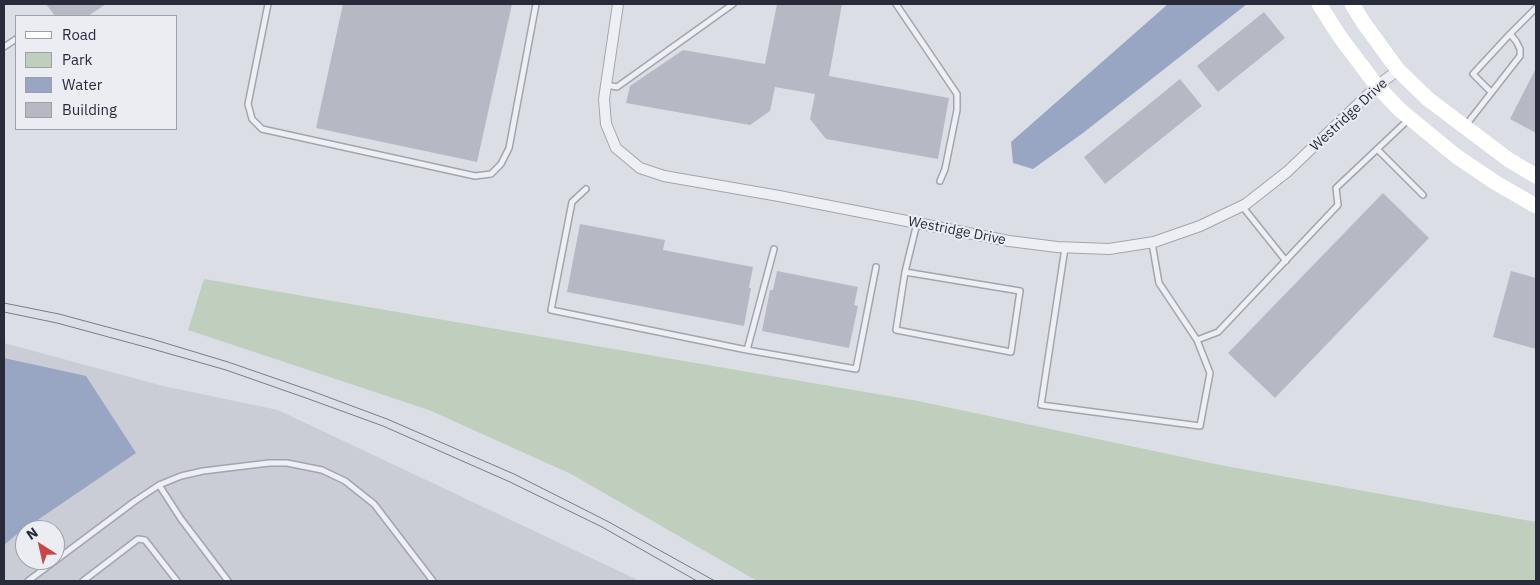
<!DOCTYPE html>
<style>
body{margin:0}
#map{position:relative;width:1540px;height:585px;overflow:hidden;background:#dcdee5;font-family:"IBM Plex Sans",sans-serif}
canvas{display:block}
.frame{position:absolute;inset:0;border:5px solid #272b3a;pointer-events:none}
.legend{position:absolute;left:15px;top:15px;width:162px;height:115px;box-sizing:border-box;background:#ebedf3;border:1px solid #9d9fa9;margin:0;padding:6px 9px;list-style:none;font-size:15px;color:#272b3a}
.legend li{display:flex;align-items:center;gap:10px;height:25px}
.legend b{width:25px;border:1px solid #9d9fa9}
.north{position:absolute;left:15px;top:520px;width:50px;height:50px;box-sizing:border-box;background:#ebedf3;border:1px solid #9d9fa9;border-radius:50%;rotate:325deg;font-size:14px;font-weight:700;line-height:20px;text-align:center;color:#272b3a}
.north::after{content:'';display:block;margin:auto;width:18px;height:22px;background:#c54846;clip-path:polygon(50% 0,100% 100%,50% 72%,0 100%)}
</style>
<div id="map">
<canvas width="1540" height="585"></canvas>
<div class="frame"></div>
<ul class="legend">
<li><b style="height:6px;background:#fff"></b>Road</li>
<li><b style="height:14px;background:#bfcebd"></b>Park</li>
<li><b style="height:14px;background:#98a6c4"></b>Water</li>
<li><b style="height:14px;background:#b6b9c4"></b>Building</li>
</ul>
<div class="north">N</div>
</div>
<script>
const c = document.querySelector('canvas').getContext('2d');
c.lineJoin = 'round';
function fillPath(path, color) {
  c.fillStyle = color;
  c.fill(path, 'evenodd');
}
function shape(rows) {
  const path = new Path2D();
  for (const r of rows) {
    path.moveTo(r[0], r[1]);
    for (let i = 2; i < r.length; i += 2) path.lineTo(r[i], r[i + 1]);
  }
  return path;
}
function trace(path, color, width, dash) {
  c.strokeStyle = color;
  c.lineWidth = width;
  c.lineCap = dash ? 'butt' : 'round';
  c.setLineDash(dash || []);
  c.stroke(path);
}
function label(font, color, halo, rows, align = 'center') {
  c.font = font + ' "IBM Plex Sans",sans-serif';
  c.lineWidth = 4;
  c.setLineDash([]);
  c.textBaseline = 'middle';
  c.strokeStyle = halo;
  c.fillStyle = color;
  for (const [text, x, y, turn = 0] of rows) {
    c.save();
    c.translate(x, y);
    c.rotate((+turn || 0) * Math.PI / 180);
    c.textAlign = isNaN(turn) ? turn : align;
    if (halo) c.strokeText(text, 0, 0);
    c.fillText(text, 0, 0);
    c.restore();
  }
}
const built = shape([
 [4,343,163,386,278,410,640,581,4,581],
 [25,530,55,530,55,560,25,560]
]);
const green = shape([
 [204,279,918,401,1220,465,1536,522,1536,581,757,581,571,474,429,410,188,330]
]);
const water = shape([
 [1168,4,1247,4,1083,133,1033,169,1013,163,1011,142],
 [4,358,86,376,136,453,17,534,4,545]
]);
const building = shape([
 [46,4,106,4,88,16,55,16],
 [343,4,512,4,477,162,316,128],
 [777,4,842,4,829,76,949,98,938,159,826,139,810,119,815,94,775,87,770,111,750,125,626,103,630,86,683,50,765,64],
 [1264,12,1285,38,1218,92,1197,66],
 [1536,68,1536,133,1510,119],
 [1180,79,1202,106,1105,184,1084,157],
 [1383,193,1429,238,1275,398,1228,353],
 [580,224,665,240,663,250,753,267,749,288,751,288,744,326,567,292],
 [777,271,858,287,854,305,858,306,849,348,762,331,770,290,773,290],
 [1511,271,1536,278,1536,349,1493,337]
]);
const lane = shape([
 [268,4,248,104,252,119,262,129,475,176,491,174,501,164,509,148,536,4],
 [896,4,957,94,957,110,945,169,940,181],
 [4,47,16,39],
 [606,85,617,87,733,4],
 [1491,92,1473,74,1510,34],
 [1466,125,1520,56,1520,49,1516,41,1510,34,1536,8],
 [1377,149,1423,195],
 [586,189,572,202,551,310,747,350,774,249],
 [1242,206,1286,261],
 [1065,248,1041,405,1200,426,1210,373,1197,340,1159,283,1152,243],
 [905,272,1020,291,1011,352,896,330,905,272,917,223],
 [1197,340,1218,332,1338,205,1336,188,1408,120],
 [747,350,856,369,876,267],
 [159,485,181,519,228,581],
 [28,581,135,501,159,485,181,476,203,471,269,463,287,463,322,470,345,481,374,504,433,581],
 [83,581,138,539,145,540,177,581]
]);
const street = shape([
 [618,4,604,99,606,124,616,148,640,168,664,176,779,196,1009,241,1057,247,1109,249,1154,242,1200,226,1246,204,1288,171,1377,86,1398,70]
]);
const secondary = shape([
 [1319,4,1340,37,1377,86,1400,110,1456,156,1496,183,1536,206],
 [1352,4,1363,22,1398,70,1428,99,1509,160,1536,176]
]);
const tram = shape([
 [4,303,59,314,152,339,228,362,309,390,387,419,514,474,607,521,715,581],
 [4,312,57,323,149,348,226,370,306,398,383,426,510,482,602,527,697,581]
]);
const streetNames = [
 ["Westridge Drive",1349,115,-43],
 ["Westridge Drive",957,231,11]
];
fillPath(built, '#cacdd6');
fillPath(green, '#bfcebd');
fillPath(water, '#98a6c4');
fillPath(building, '#b6b9c4');
trace(lane, '#a2a5ae', 8);
trace(street, '#a2a5ae', 12);
trace(lane, '#eeeff4', 5);
trace(street, '#eeeff4', 10);
trace(secondary, '#fff', 15);
trace(tram, '#767b8e', 1);
label('14px', '#272b3a', '#ebedf3', streetNames);
</script>
